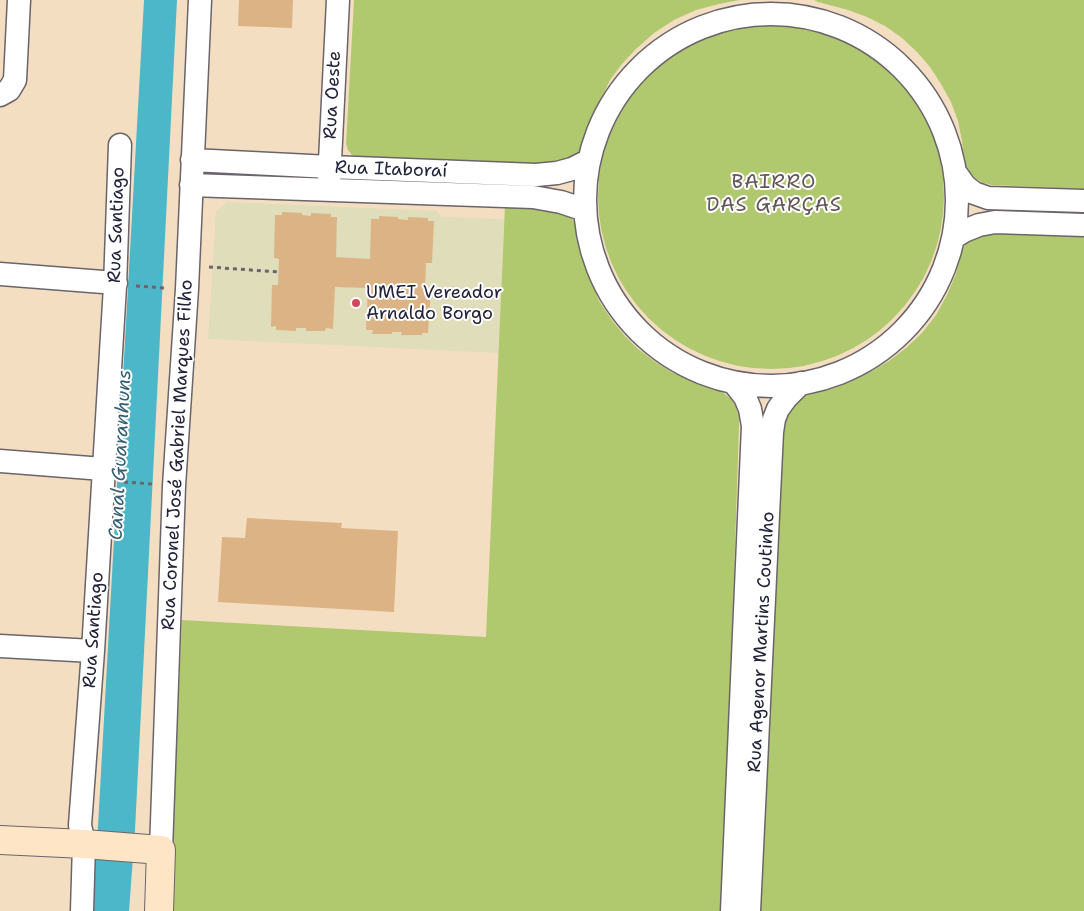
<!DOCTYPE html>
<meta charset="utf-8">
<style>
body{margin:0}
canvas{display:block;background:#f3dec2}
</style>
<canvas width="1084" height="911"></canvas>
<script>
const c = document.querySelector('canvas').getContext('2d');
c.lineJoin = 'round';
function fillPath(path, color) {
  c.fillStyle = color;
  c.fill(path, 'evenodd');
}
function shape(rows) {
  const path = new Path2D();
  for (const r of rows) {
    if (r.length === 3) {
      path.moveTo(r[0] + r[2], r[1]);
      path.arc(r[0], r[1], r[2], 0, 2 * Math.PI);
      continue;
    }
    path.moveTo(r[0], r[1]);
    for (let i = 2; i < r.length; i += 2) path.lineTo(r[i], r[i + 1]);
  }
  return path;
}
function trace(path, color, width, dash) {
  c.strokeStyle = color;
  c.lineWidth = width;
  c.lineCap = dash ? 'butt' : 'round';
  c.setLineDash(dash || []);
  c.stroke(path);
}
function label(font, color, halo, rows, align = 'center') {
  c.font = font + ' "Shantell Sans",sans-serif';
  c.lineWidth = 4;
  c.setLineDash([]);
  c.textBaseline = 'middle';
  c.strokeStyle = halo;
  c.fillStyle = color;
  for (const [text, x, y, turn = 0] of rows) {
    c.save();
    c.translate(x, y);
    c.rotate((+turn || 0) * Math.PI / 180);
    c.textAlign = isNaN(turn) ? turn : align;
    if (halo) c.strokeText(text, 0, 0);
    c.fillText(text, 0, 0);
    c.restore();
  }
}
const built = shape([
 [227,202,437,211,441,217,504,219,499,353,208,339,216,211]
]);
const green = shape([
 [354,0,740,0,719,4,696,10,674,20,654,33,636,49,622,64,610,80,601,99,593,117,586,145,582,153,562,166,357,158,352,155,348,150,346,144],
 [814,0,1084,0,1084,189,992,185,983,183,975,178,966,168,964,161,962,141,958,121,951,102,941,84,930,67,917,52,902,38,885,26,867,17,848,10,818,2],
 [771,196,173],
 [505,206,555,208,564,212,571,218,576,224,579,232,585,261,591,281,599,301,611,319,624,335,638,349,654,361,671,372,689,380,717,389,724,393,731,399,736,407,739,417,739,426,723,911,173,911,171,904,170,897,182,620,486,637],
 [981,231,1084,232,1084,911,755,911,779,426,804,391,813,388,834,385,853,379,872,371,889,361,906,348,922,333,936,315,947,295,956,274,961,252,966,243,973,236]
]);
const water = shape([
 [144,0,177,0,135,830,129,911,92,911,98,826]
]);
const building = shape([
 [239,0,293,0,292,28,238,26],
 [282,212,302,213,302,215,311,216,311,213,331,214,331,217,337,217,336,257,370,259,371,219,379,219,379,216,398,217,398,219,408,220,408,217,428,218,428,221,434,221,432,263,426,263,425,289,431,289,428,333,422,333,422,335,401,335,402,332,392,332,392,334,372,334,373,330,366,330,368,288,335,287,333,329,326,328,325,331,306,331,306,328,296,328,296,331,276,330,276,326,271,327,272,285,278,285,279,259,274,258,275,215,282,215],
 [247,518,342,523,341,528,398,531,394,612,218,602,222,537,245,538]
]);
const path = shape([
 [209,267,279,272],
 [136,286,165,288],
 [124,482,153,484]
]);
const street = shape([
 [771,200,186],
 [0,95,9,90,15,80,19,0],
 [192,160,330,167,536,175,557,173,572,169,588,161],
 [955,172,965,186,974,193,988,198,1084,201],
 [329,181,338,0],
 [191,185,533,197,561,202,585,210],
 [953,238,964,231,979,225,995,222,1084,225],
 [0,274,116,283],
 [0,461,103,469],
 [0,646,93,651],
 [161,850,174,486,187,289,200,0],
 [82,911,84,844,80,825,93,651,115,286,120,145],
 [732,911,753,426,750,409,745,397,734,383],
 [749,911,772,432,774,419,778,409,786,398,801,383]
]);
const secondary = shape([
 [0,840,84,844,161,850,159,911]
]);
const markers = [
 [356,303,5,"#d1495b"]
];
const streetNames = [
 ["Rua Oeste",333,95,-87],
 ["Rua Itaboraí",391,170,2],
 ["Rua Santiago",117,225,-88],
 ["Rua Coronel José Gabriel Marques Filho",178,455,-87],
 ["Rua Santiago",94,630,-86],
 ["Rua Agenor Martins Coutinho",762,642,-87]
];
const poiNames = [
 ["UMEI Vereador",366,293],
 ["Arnaldo Borgo",366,314]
];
const waterNames = [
 ["Canal Guaranhuns",121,455,-87]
];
const quarterNames = [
 ["BAIRRO",774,183],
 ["DAS GARÇAS",774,206]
];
fillPath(built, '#e0ddbb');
fillPath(green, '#b0c96e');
fillPath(water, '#4cb7c9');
fillPath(building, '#dcb385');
trace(street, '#6b646a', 25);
trace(secondary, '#6b646a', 30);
trace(path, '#6b646a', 3, [4, 4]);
trace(street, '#fff', 22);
trace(secondary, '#fde5c5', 28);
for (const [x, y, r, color] of markers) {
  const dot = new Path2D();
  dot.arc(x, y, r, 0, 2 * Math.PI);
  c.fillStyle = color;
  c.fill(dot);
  trace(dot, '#fff', 2);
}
label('18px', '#22223b', '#fff', streetNames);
label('18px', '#22223b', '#fff', poiNames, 'left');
label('italic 19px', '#335e74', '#fff', waterNames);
c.letterSpacing = '1px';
label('20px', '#635555', '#fff', quarterNames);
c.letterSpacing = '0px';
</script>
